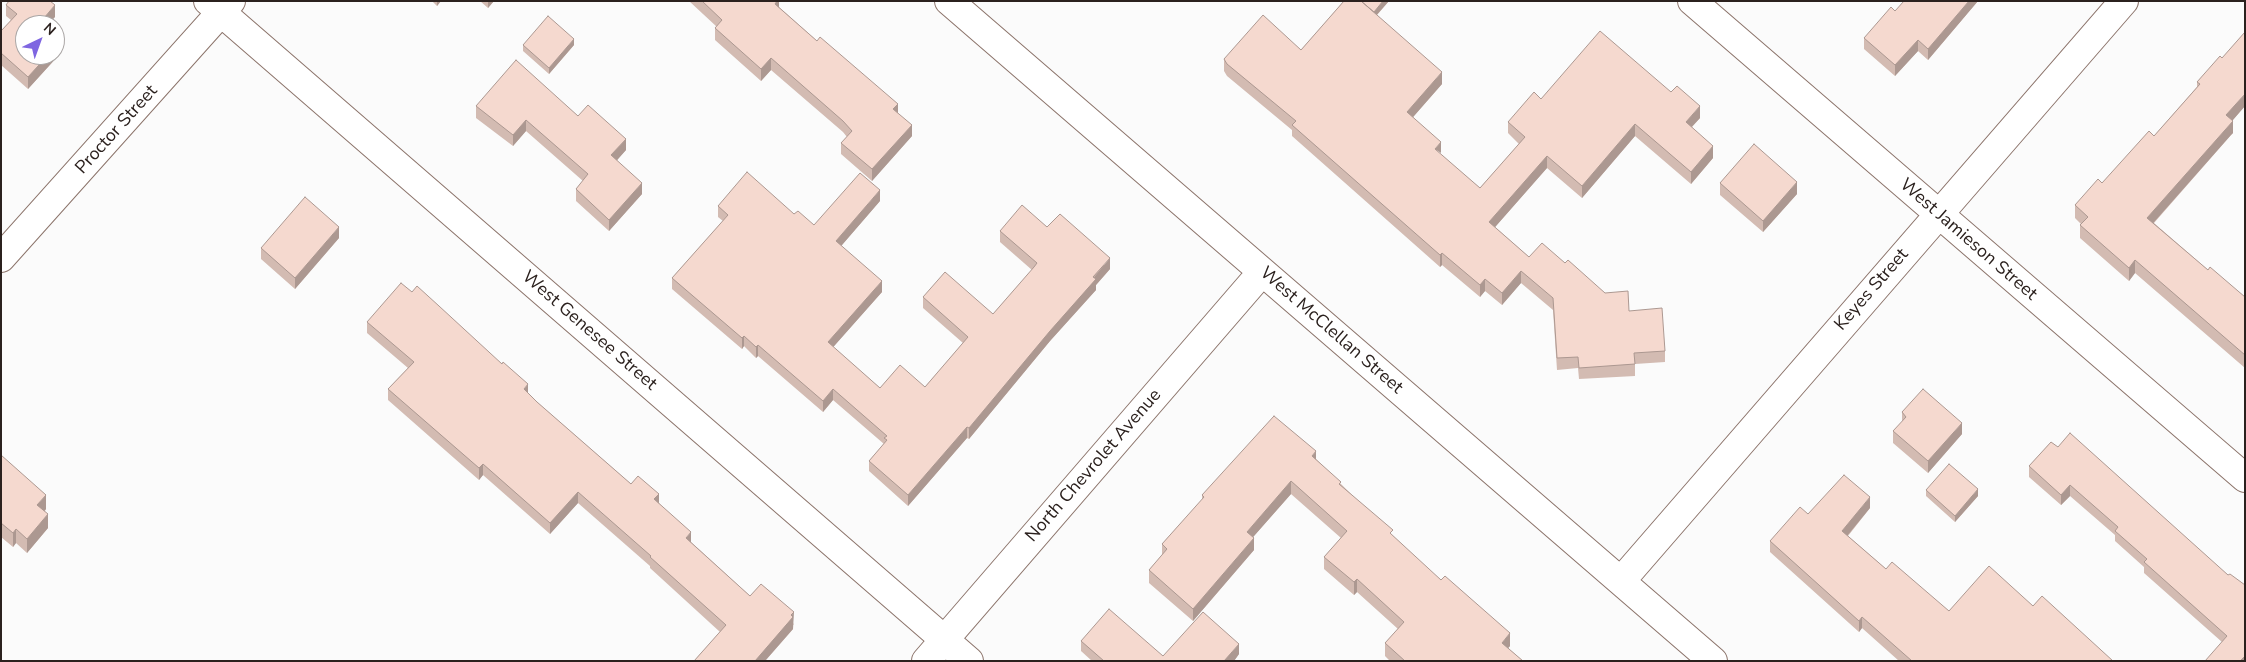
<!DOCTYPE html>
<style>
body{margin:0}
#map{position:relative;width:2246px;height:662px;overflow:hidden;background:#fbfbfb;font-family:"Nunito Sans",sans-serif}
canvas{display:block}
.frame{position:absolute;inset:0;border:2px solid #2b211e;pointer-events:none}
.north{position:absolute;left:15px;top:15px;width:50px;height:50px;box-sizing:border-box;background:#fff;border:1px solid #aaa6a5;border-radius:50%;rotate:42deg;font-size:14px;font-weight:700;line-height:20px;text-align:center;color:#2b211e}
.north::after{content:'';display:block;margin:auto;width:18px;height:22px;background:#7f66e1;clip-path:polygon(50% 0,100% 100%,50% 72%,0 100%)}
</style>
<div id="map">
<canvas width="2246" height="662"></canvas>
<div class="frame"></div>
<div class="north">N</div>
</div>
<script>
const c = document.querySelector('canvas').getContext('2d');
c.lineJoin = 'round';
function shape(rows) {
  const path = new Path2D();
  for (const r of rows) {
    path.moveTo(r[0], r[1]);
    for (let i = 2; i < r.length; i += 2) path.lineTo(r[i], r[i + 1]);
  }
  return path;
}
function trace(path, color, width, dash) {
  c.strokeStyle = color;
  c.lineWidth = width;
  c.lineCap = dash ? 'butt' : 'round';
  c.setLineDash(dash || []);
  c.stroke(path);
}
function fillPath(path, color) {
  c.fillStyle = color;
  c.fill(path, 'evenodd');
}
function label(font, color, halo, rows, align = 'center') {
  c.font = font + ' "Nunito Sans",sans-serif';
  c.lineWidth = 4;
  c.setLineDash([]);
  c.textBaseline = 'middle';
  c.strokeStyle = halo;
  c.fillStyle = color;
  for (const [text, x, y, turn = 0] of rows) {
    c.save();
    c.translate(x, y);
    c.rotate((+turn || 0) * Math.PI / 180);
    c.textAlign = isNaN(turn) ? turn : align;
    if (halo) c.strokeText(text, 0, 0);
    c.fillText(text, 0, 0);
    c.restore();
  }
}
const minor = shape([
 [208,1,969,661],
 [949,1,1713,661],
 [1692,1,2245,478],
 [1,258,231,1],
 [1621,581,2124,1],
 [926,661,1262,272]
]);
const wall = shape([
 [432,1,441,1,437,6],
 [480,1,494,1,488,8],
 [689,1,779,1,779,7,898,113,912,136,872,181,841,154,841,143,847,137,843,132,771,70,761,81,715,40,715,28,717,27],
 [1344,1,1389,1,1377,15,1442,84,1413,117,1440,154,1480,188,1519,144,1508,133,1508,122,1541,99,1700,118,1692,127,1713,158,1691,184,1635,136,1582,198,1547,168,1495,227,1529,257,1565,263,1629,311,1665,351,1665,362,1635,364,1635,376,1579,379,1578,368,1557,370,1553,310,1521,283,1502,305,1485,291,1480,297,1442,265,1440,267,1292,136,1292,130,1227,76,1224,71,1224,59,1301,50],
 [1978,1,1928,60,1918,51,1895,76,1864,49,1864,38,1895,11],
 [6,5,55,17,25,25,58,56,28,89,1,65,1,31,11,20,6,16],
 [523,45,574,45,549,74,523,51],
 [2222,58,2245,106,2232,121,2233,133,2231,135,2154,223,2208,270,2245,297,2245,368,2135,273,2129,281,2080,238,2080,225,2081,224,2075,218,2075,205,2102,183,2154,136,2197,87,2197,82],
 [476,106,578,116,626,150,617,160,642,194,609,231,576,201,576,189,583,181,526,131,513,146,476,118],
 [1720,183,1797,194,1763,232,1720,195],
 [880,201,841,246,882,292,833,347,880,388,925,387,963,343,923,308,923,297,993,314,1032,270,1000,242,1000,231,1047,227,1110,269,1096,285,1096,290,1050,341,969,439,967,438,908,506,869,471,869,461,884,444,833,400,823,412,758,356,756,358,744,346,742,349,672,289,672,278,723,221,718,217,718,206,794,214,814,225],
 [339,238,295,289,261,259,261,248],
 [367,322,528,393,537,402,631,484,659,503,691,542,750,596,794,624,793,625,793,629,765,661,694,661,720,632,650,568,650,566,578,503,550,534,483,475,479,480,388,400,388,389,408,368,367,333],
 [1902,412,1962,434,1928,473,1893,443,1893,431,1902,422],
 [2051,442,2228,575,2245,661,2222,642,2144,573,2144,567,2115,541,2115,535,2070,496,2061,505,2029,477,2029,466],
 [1,455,46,509,45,511,48,528,27,553,16,543,13,547,1,537],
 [1316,459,1393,536,1510,646,1508,648,1523,661,1390,661,1385,656,1385,643,1398,629,1357,592,1354,595,1324,569,1324,557,1341,538,1291,494,1253,537,1254,550,1193,621,1149,583,1149,570,1162,555,1162,544,1202,500,1202,495],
 [1926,490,1978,496,1955,522,1926,496],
 [1870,508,1848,536,1886,569,1949,611,2033,606,2113,661,1899,661,1862,628,1859,632,1770,552,1770,541,1808,514],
 [1081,641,1163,656,1239,654,1234,661,1092,661,1081,651]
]);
const shadedWall = shape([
 [437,1,441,1,437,6],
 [488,1,494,1,488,8],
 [777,1,779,1,779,10,775,4],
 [1383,1,1389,1,1374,18,1374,12],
 [1969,1,1978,1,1928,60,1928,49],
 [55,5,55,17,48,25,38,25],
 [574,39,574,45,549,74,549,68],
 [1918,40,1918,51,1895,76,1895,65],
 [58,44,58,56,28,89,28,77,48,55,55,55,55,48],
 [771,58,771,70,761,81,761,69],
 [1442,72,1442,84,1407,124,1407,112],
 [2245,94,2245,106,2226,128,2226,115],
 [898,104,898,115,893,109],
 [1700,106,1700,118,1686,133,1686,122],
 [526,120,526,131,513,146,513,135],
 [2233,121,2233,133,2231,135,2147,230,2147,218],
 [1635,124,1635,136,1582,198,1582,186],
 [912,125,912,136,872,181,872,169],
 [626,139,626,150,611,167,611,155],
 [1441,142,1441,153,1435,149],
 [1713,146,1713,158,1691,184,1691,172],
 [1547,156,1547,168,1489,234,1489,222],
 [1797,182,1797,194,1763,232,1763,221],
 [642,183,642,194,609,231,609,220],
 [880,190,880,201,836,252,836,241],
 [339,227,339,238,295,289,295,278],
 [1442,253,1442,265,1440,267,1440,255],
 [1110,258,1110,269,1096,285,1096,290,1050,341,969,439,969,428],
 [2135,260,2135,273,2129,281,2129,268],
 [1521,271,1521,283,1502,305,1502,293],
 [1485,279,1485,291,1480,297,1480,285],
 [882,281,882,292,828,353,828,342],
 [744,336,744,346,742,349,742,338],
 [758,345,758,356,756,358,756,347],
 [528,384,528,396,524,389],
 [833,389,833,400,823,412,823,401],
 [1962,423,1962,434,1928,473,1928,461],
 [967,427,967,438,908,506,908,495],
 [1316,451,1316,464,1312,456],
 [483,464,483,475,479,480,479,468],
 [1291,481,1291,494,1247,544,1247,532],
 [2070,485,2070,496,2061,505,2061,495],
 [1978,489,1978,496,1955,522,1955,516],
 [578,492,578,503,550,534,550,523],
 [659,494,659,505,654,499],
 [46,495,46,509,37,519,37,505],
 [1870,497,1870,508,1842,542,1842,531],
 [48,514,48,528,27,553,27,539],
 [16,529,16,543,13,547,13,533],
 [691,532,691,543,686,538],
 [1254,538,1254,550,1193,621,1193,609],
 [1357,579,1357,592,1354,595,1354,582],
 [794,612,793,629,765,661,755,661],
 [1862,617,1862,628,1859,632,1859,621],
 [1510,633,1510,646,1502,655,1502,643],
 [1239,644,1239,654,1234,661,1224,661],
 [2245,656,2245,661,2240,661]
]);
const building = shape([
 [9,1,50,1,55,5,38,25,25,25,25,55,48,55,28,77,1,53,1,31,17,14,6,5,9,1],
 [702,1,777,1,775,4,817,41,820,37,898,104,893,109,912,125,872,169,841,143,852,131,843,121,771,58,761,69,715,28,722,20,702,1],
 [1344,1,1361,1,1442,72,1407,112,1441,142,1435,149,1480,188,1525,137,1508,122,1534,92,1541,99,1600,31,1671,92,1677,86,1700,106,1686,122,1713,146,1691,172,1635,124,1582,186,1547,156,1489,222,1529,257,1542,243,1565,263,1568,260,1605,293,1628,291,1629,311,1662,308,1665,351,1634,353,1635,364,1579,368,1578,357,1557,358,1553,298,1521,271,1502,293,1485,279,1480,285,1442,253,1440,255,1292,125,1296,121,1227,64,1224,59,1263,15,1301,50,1344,1],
 [1361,1,1383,1,1374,12,1361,1],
 [1904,1,1969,1,1928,49,1918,40,1895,65,1864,38,1891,7,1895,11,1904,1],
 [548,16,574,39,549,68,523,45,548,16],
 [2245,32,2245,94,2226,115,2233,121,2147,218,2208,270,2210,267,2245,297,2245,355,2135,260,2129,268,2080,225,2088,217,2075,205,2098,179,2102,183,2149,131,2154,136,2200,84,2197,82,2220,56,2222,58,2245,32],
 [55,42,58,44,55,48,55,42],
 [516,60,578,116,588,105,626,139,611,155,642,183,609,220,576,189,588,174,526,120,513,135,476,106,516,60],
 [1754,144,1797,182,1763,221,1720,183,1754,144],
 [747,172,794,214,798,211,814,225,860,173,880,190,836,241,882,281,828,342,880,388,900,365,925,387,968,337,923,297,945,272,993,314,1034,267,1037,263,1000,231,1022,205,1047,227,1060,214,1110,258,1093,277,1096,279,1050,331,969,428,967,427,908,495,869,461,887,440,884,438,887,436,833,389,823,401,758,345,756,347,744,336,742,338,672,278,728,215,718,206,747,172],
 [305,197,339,227,295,278,261,248,305,197],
 [401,283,412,292,417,286,439,306,502,364,503,362,528,384,524,389,537,402,631,484,638,476,659,494,654,499,691,532,686,538,750,596,761,584,794,612,791,615,793,617,755,661,694,661,726,625,650,557,651,556,578,492,550,523,483,464,479,468,388,389,414,362,367,322,401,283],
 [1923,389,1962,423,1928,461,1893,431,1906,417,1902,412,1923,389],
 [1274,416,1316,451,1312,456,1341,482,1339,484,1393,530,1390,533,1441,580,1445,576,1510,633,1502,643,1523,661,1405,661,1385,643,1404,622,1357,579,1354,582,1324,557,1347,531,1291,481,1247,532,1254,538,1193,609,1149,570,1167,549,1162,544,1204,497,1202,495,1274,416],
 [2070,433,2228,575,2230,574,2245,585,2245,656,2240,661,2205,661,2227,636,2144,562,2147,559,2115,531,2118,527,2070,485,2061,495,2029,466,2051,442,2058,447,2070,433],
 [1,455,46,495,37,505,48,514,27,539,16,529,13,533,1,523,1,455],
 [1949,464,1978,489,1955,516,1926,490,1949,464],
 [1844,475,1870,497,1842,531,1886,569,1892,562,1949,611,1989,566,2033,606,2042,596,2113,661,1912,661,1862,617,1859,621,1770,541,1800,507,1808,514,1844,475],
 [1109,609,1163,656,1203,612,1239,644,1224,661,1104,661,1081,641,1109,609]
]);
const streetNames = [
 ["Proctor Street",117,130,-48],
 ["West Jamieson Street",1968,240,41],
 ["Keyes Street",1872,290,-49],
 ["West Genesee Street",589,331,41],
 ["West McClellan Street",1331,331,41],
 ["North Chevrolet Avenue",1094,466,-49]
];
trace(minor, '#8c746b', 30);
trace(minor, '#fff', 28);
fillPath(wall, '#d3bbb2');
fillPath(shadedWall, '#ac9891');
fillPath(building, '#f5d9cf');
trace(building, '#ac9891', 1);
label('18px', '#2b211e', '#fff', streetNames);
</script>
